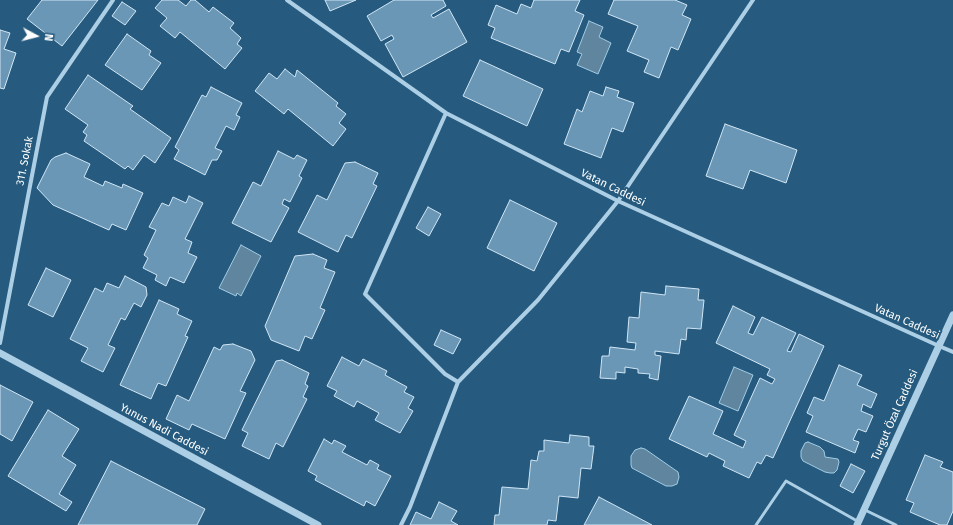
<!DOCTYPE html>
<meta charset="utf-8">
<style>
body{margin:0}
#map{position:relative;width:953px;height:525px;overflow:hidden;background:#265b7f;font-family:"Fira Sans",sans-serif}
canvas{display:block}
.north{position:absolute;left:16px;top:16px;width:40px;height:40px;-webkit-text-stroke:3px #265b7f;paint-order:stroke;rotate:97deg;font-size:11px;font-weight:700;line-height:16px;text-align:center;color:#fff}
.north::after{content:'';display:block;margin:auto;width:14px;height:18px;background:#fff;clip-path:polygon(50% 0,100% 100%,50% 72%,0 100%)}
</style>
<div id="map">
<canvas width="953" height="525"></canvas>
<div class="north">N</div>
</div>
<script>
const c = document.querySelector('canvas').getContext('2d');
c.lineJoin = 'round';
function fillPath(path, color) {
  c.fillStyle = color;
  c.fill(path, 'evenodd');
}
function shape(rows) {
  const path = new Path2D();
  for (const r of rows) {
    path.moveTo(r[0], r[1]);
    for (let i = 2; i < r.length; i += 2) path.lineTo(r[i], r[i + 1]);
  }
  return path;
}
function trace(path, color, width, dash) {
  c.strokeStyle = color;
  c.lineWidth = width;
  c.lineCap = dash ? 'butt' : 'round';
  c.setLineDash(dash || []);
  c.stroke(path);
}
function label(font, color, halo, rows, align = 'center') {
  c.font = font + ' "Fira Sans",sans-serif';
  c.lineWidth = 4;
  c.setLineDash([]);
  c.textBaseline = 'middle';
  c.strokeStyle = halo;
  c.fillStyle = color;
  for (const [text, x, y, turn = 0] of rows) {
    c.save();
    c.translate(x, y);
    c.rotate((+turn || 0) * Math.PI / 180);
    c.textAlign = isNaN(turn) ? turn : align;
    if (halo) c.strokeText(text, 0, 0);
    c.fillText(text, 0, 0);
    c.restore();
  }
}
const water = shape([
 [589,21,603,27,599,37,611,43,598,74,577,65,582,54,577,52,589,21],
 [241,245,261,256,241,296,237,293,236,296,219,288,241,245],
 [734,367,753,375,738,411,719,403,734,367],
 [808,442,820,447,824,451,825,457,838,459,839,462,837,470,834,473,830,473,825,472,803,461,801,457,801,451,805,443,808,442],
 [641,448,645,449,678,472,679,477,677,484,672,486,666,486,632,468,631,465,631,456,635,450,641,448]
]);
const building = shape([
 [42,0,98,0,62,46,27,19,42,0],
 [162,0,178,0,186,6,191,0,195,0,209,12,213,7,234,23,230,28,241,38,237,44,242,48,225,69,180,32,175,38,160,26,167,18,155,8,162,0],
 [325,0,356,0,330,11,325,0],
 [394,0,443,0,446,6,431,15,433,18,449,9,467,42,403,77,385,44,394,39,392,35,381,41,367,16,394,0],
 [534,0,580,0,575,11,584,15,569,52,561,49,555,64,491,38,495,28,488,25,496,5,517,14,521,4,531,8,534,0],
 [614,0,675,0,687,5,682,15,691,19,678,50,671,47,659,78,644,72,649,60,627,51,638,26,608,14,614,0],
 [122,2,136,11,125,25,112,16,122,2],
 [0,30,10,33,4,49,16,53,4,89,0,88,0,30],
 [127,34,151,51,149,55,161,63,142,90,105,65,127,34],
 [480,60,543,89,527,126,463,96,480,60],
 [285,69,295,77,297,70,338,103,336,106,346,114,339,123,346,129,333,146,288,109,284,114,255,91,269,73,277,79,285,69],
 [88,75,133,106,130,109,171,138,155,163,144,155,133,170,128,166,125,169,84,141,87,135,83,132,88,125,65,109,88,75],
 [211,87,242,103,236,115,240,117,234,130,226,126,215,148,222,151,217,160,212,160,205,175,174,159,179,150,175,147,202,95,206,97,211,87],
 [606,87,619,91,617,97,634,103,623,132,612,128,601,158,564,144,577,109,582,112,590,91,603,96,606,87],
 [725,124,797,150,786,183,750,170,743,189,706,176,725,124],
 [278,151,294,159,297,155,307,160,299,176,302,178,290,202,284,199,282,204,289,208,271,242,232,223,253,182,261,186,278,151],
 [66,153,90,164,84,177,103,186,105,181,122,188,123,184,143,193,126,230,112,224,109,230,53,205,37,188,51,160,55,157,66,153],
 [355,162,378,173,373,184,377,186,352,238,346,235,338,252,298,232,317,195,327,200,345,163,355,162],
 [189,196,203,203,185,239,192,242,188,253,197,257,184,283,170,277,166,286,155,280,157,275,143,268,148,258,144,255,156,230,149,227,162,203,169,206,173,197,186,203,189,196],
 [510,200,557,223,534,271,487,248,510,200],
 [428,207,441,214,429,236,416,228,428,207],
 [313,254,327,260,324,268,335,272,320,308,325,310,312,339,305,336,299,351,271,340,265,326,295,256,313,254],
 [46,268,71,280,53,317,28,305,46,268],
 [125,276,146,287,147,295,141,307,134,303,125,320,121,318,108,345,115,348,103,372,81,361,88,348,70,339,95,288,103,292,107,283,119,288,125,276],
 [666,286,699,289,698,300,704,300,701,329,687,328,686,340,681,339,679,354,655,351,655,355,661,356,658,380,649,378,650,374,638,373,638,369,625,367,625,373,616,372,616,379,600,378,602,356,609,356,610,347,635,350,636,343,627,342,629,317,639,318,641,292,665,295,666,286],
 [159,300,179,309,177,314,192,321,185,336,188,337,166,386,158,383,151,399,120,385,159,300],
 [733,306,755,317,748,333,753,335,762,317,796,333,787,351,791,352,799,334,824,346,773,458,766,455,761,464,757,462,749,478,723,466,725,461,709,453,707,457,669,439,689,396,723,411,713,434,743,448,746,441,734,435,760,378,772,384,775,379,767,375,770,369,716,343,733,306],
 [441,330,461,339,453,354,434,345,441,330],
 [233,344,251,351,255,360,240,391,246,393,225,439,192,424,189,430,166,419,177,395,189,401,214,347,220,350,223,345,233,344],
 [342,357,359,366,363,359,387,371,385,375,407,387,404,392,414,397,408,408,413,411,400,433,375,420,379,413,357,401,354,407,334,396,337,391,327,386,342,357],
 [282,360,309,373,305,384,308,386,303,397,307,399,283,447,276,443,269,459,242,446,248,433,242,430,276,361,282,360],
 [839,365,862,375,857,385,877,394,871,408,863,404,861,411,873,416,866,432,858,429,853,440,859,442,855,453,806,432,813,416,807,413,814,397,824,401,839,365],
 [0,385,33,402,12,441,0,434,0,385],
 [48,410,79,429,62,456,76,465,59,494,72,502,66,511,8,476,48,410],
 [570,435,589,437,589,446,594,446,591,469,581,468,578,498,559,496,556,521,548,520,547,525,494,525,495,515,499,515,502,487,528,489,531,460,537,461,539,451,544,451,544,440,569,443,570,435],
 [324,439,332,444,334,440,346,446,342,452,367,465,370,460,379,465,377,469,391,476,375,506,366,501,364,506,315,480,317,476,308,471,324,439],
 [925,455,943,462,940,467,953,472,953,511,947,525,940,525,910,512,914,503,906,500,925,455],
 [111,461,205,509,197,525,78,525,111,461],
 [851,464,865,471,853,493,840,486,851,464],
 [599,497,652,525,584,525,599,497],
 [439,502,457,511,451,521,458,525,410,525,416,512,431,519,439,502]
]);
const service = shape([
 [865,510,896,525],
 [756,525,786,481,859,522]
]);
const minor = shape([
 [287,0,446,113,618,201,939,346,953,352],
 [446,113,365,294,445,374,458,382],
 [0,343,47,97,113,0],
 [401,525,410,507,458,382,538,300,618,201,753,0]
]);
const tertiary = shape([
 [0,353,318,525],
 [857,525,953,315]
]);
const streetNames = [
 ["311. Sokak",25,161,-79],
 ["Vatan Caddesi",613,188,26],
 ["Vatan Caddesi",907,322,24],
 ["Turgut Özal Caddesi",895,415,-66],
 ["Yunus Nadi Caddesi",164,430,28]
];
fillPath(water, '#60859e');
trace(water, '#a1cce6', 1);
fillPath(building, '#6b97b6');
trace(building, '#d0e6f5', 1);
trace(service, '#adcfe6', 3);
trace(minor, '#adcfe6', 4);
trace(tertiary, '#adcfe6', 7);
label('11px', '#fff', '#265b7f', streetNames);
</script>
